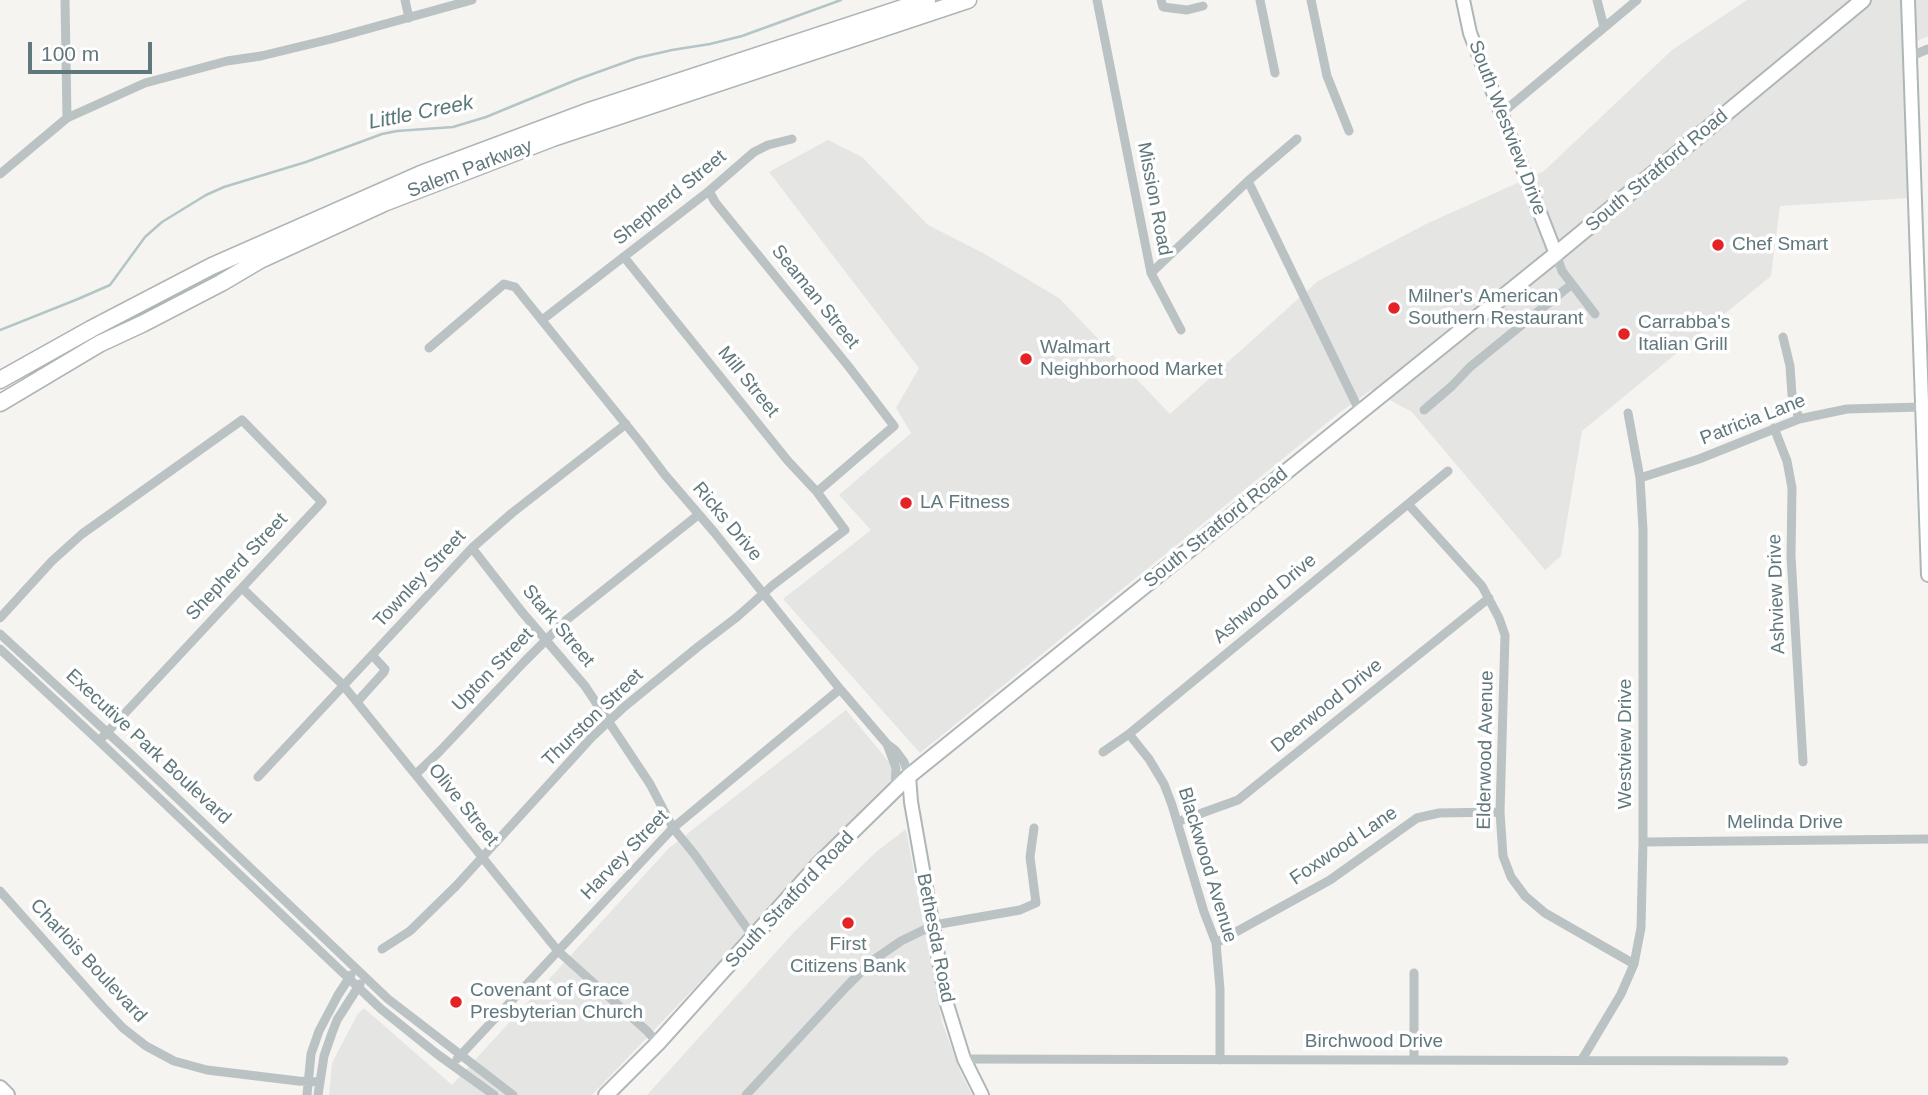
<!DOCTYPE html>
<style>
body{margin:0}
#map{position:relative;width:1928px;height:1095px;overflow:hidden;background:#f5f4f1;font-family:Helvetica,sans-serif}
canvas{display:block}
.scale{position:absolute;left:28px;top:42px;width:124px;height:32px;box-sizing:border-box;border:4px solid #60777c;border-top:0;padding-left:9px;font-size:21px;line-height:24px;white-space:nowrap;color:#60777c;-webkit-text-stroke:5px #fff;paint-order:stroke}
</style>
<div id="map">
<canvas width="1928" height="1095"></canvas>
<div class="scale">100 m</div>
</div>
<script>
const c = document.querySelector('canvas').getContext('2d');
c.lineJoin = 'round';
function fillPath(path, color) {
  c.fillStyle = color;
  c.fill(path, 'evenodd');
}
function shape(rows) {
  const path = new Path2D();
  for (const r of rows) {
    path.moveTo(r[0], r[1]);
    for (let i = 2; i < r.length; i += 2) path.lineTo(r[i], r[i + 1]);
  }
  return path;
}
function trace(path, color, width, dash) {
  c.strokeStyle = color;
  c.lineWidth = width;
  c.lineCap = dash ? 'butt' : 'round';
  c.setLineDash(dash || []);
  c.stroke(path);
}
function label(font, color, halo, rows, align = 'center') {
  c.font = font + ' Helvetica,sans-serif';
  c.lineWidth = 7;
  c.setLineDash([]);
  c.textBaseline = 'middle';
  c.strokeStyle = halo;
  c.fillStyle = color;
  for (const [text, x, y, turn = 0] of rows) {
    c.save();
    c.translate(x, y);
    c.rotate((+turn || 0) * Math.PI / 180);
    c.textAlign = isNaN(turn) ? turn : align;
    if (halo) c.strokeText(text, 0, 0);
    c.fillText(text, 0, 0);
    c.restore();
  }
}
const built = shape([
 [1747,0,1928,0,1928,36,1904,47,1910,198,1780,206,1771,276,1582,431,1561,556,1545,570,1412,412,1371,390,1338,414,920,753,783,599,871,530,839,495,911,433,896,408,919,368,769,172,828,140,862,157,928,225,985,254,1059,298,1170,414,1318,281,1426,224,1544,171,1672,50],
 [846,710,899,774,592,1095,329,1095,332,1063,357,1015,364,1008,452,1085,669,848],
 [906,829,942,1022,960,1071,972,1095,647,1095,795,931,876,852]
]);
const stream = shape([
 [0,330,78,299,110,285,145,237,162,222,206,195,224,187,306,162,382,134,397,131,453,127,486,117,576,80,637,58,672,50,710,44,742,36,841,0]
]);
const street = shape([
 [65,0,67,118],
 [405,0,409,18],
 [1097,0,1151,273,1181,330],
 [1161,0,1163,7,1187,10,1203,6],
 [1260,0,1275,73],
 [1311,0,1327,76,1349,131],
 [1597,0,1604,27],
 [1909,57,1928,49],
 [1502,113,1637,0],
 [0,174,67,118,145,83,227,61,261,56,331,39,472,0],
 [1248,181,1360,412],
 [709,191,715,202,849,367,894,426,817,492],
 [1556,254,1562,271,1595,314],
 [1151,273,1248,181,1297,139],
 [542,320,709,191,754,152,768,145,792,139],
 [1783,337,1790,366,1792,395,1799,419],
 [429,348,504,284,515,287,640,442,665,475,714,532,840,689,887,744,895,750,904,762,909,776],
 [1424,410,1452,386,1470,367,1572,284],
 [1774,428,1787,461,1792,488,1791,556,1803,762],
 [1640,478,1699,459,1799,419,1847,409,1923,407],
 [1408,504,1482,586,1499,618,1505,635,1500,812,1503,856,1511,877,1525,896,1545,913,1634,964],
 [472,548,522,612,585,686,650,784,673,828,695,855,754,938],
 [242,588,343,685,558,951,647,1031,658,1043],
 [0,618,52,561,82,534,242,420,322,502,99,741],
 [0,634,134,757,388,999,513,1095],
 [0,649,99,741,381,1009,437,1054,494,1095],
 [357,702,384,672,385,669,372,655],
 [1129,734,1149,759,1164,784,1172,805,1204,912,1216,943,1220,989,1220,1060],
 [887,744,896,768,895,790],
 [1103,752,1129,734,1448,471],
 [416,774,440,751,524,662,565,621,698,515],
 [258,777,472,548,512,513,626,424],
 [1177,822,1238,800,1489,598],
 [1643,842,1928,839],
 [0,891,103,1007,123,1028,146,1046,174,1061,207,1070,298,1081,319,1082],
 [1216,943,1330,880,1417,818,1439,813,1500,812],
 [382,949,410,931,456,886,592,737,624,707,699,646,737,617,773,585,845,530,817,492,788,461,624,257],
 [1414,973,1414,1059],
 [457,1059,673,828,840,689],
 [964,1059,1784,1061],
 [1581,1061,1621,994,1634,964,1641,928,1643,842,1643,530,1640,478,1628,413],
 [307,1095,311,1054,319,1031,338,995,351,975],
 [318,1095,324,1056,332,1033,337,1020,360,984],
 [746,1095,847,986,872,961,901,941,934,925,1020,910,1036,903,1030,857,1034,828]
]);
const secondary = shape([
 [1463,0,1470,33,1556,254],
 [1908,0,1928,575],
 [909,776,911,802,946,1001,964,1059,982,1095]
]);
const primary = shape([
 [0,1088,7,1095],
 [606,1095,658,1043,818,865,909,776,1556,254,1863,0]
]);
const highway = shape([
 [0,380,91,329,212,266,421,174,592,110,927,0],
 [0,403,99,344,142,324,221,283,260,260,384,203,553,138,968,0]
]);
const markers = [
 [1718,245,7,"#e32326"],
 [1394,308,7,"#e32326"],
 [1624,334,7,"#e32326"],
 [1026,359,7,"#e32326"],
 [906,503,7,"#e32326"],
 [848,923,7,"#e32326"],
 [456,1002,7,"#e32326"]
];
const streetNames = [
 ["South Westview Drive",1507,128,69],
 ["Salem Parkway",470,169,-21],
 ["South Stratford Road",1657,171,-40],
 ["Shepherd Street",670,198,-39],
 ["Mission Road",1154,199,79],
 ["Seaman Street",815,297,51],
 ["Mill Street",748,382,51],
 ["Patricia Lane",1753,420,-21],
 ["Ricks Drive",727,522,50],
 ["South Stratford Road",1216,528,-39],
 ["Shepherd Street",237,567,-47],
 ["Townley Street",420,579,-47],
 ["Ashview Drive",1777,594,-92],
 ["Ashwood Drive",1265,599,-40],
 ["Stark Street",558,626,50],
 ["Upton Street",493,670,-46],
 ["Deerwood Drive",1327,706,-39],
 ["Thurston Street",593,718,-44],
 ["Westview Drive",1626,744,-90],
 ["Executive Park Boulevard",148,747,43],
 ["Elderwood Avenue",1486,750,-89],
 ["Olive Street",463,805,51],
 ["Melinda Drive",1785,823],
 ["Foxwood Lane",1344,846,-34],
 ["Harvey Street",625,855,-46],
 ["Blackwood Avenue",1207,865,73],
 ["South Stratford Road",790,900,-47],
 ["Bethesda Road",935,938,79],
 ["Charlois Boulevard",88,961,47],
 ["Birchwood Drive",1374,1042]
];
const poiNames = [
 ["Chef Smart",1732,245],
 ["Milner's American",1408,297],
 ["Southern Restaurant",1408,319],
 ["Carrabba's",1638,323],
 ["Italian Grill",1638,345],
 ["Walmart",1040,348],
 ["Neighborhood Market",1040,370],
 ["LA Fitness",920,503],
 ["First",848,945,"center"],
 ["Citizens Bank",848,967,"center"],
 ["Covenant of Grace",470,991],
 ["Presbyterian Church",470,1013]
];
const waterNames = [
 ["Little Creek",421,113,-11]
];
fillPath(built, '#e5e6e4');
trace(stream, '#b4c5c6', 2.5);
trace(secondary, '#aeb6b8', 16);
trace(primary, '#afb6b8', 18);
trace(highway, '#afb5b7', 19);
trace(street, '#bbc2c4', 9);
trace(secondary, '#fff', 12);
trace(primary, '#fff', 14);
trace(highway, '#fff', 16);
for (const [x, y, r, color] of markers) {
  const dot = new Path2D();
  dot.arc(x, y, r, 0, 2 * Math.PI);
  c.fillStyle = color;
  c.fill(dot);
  trace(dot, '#fff', 2.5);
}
label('19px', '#60777c', '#fff', streetNames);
label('19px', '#60777c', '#fff', poiNames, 'left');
label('italic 21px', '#5a7878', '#fff', waterNames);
</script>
